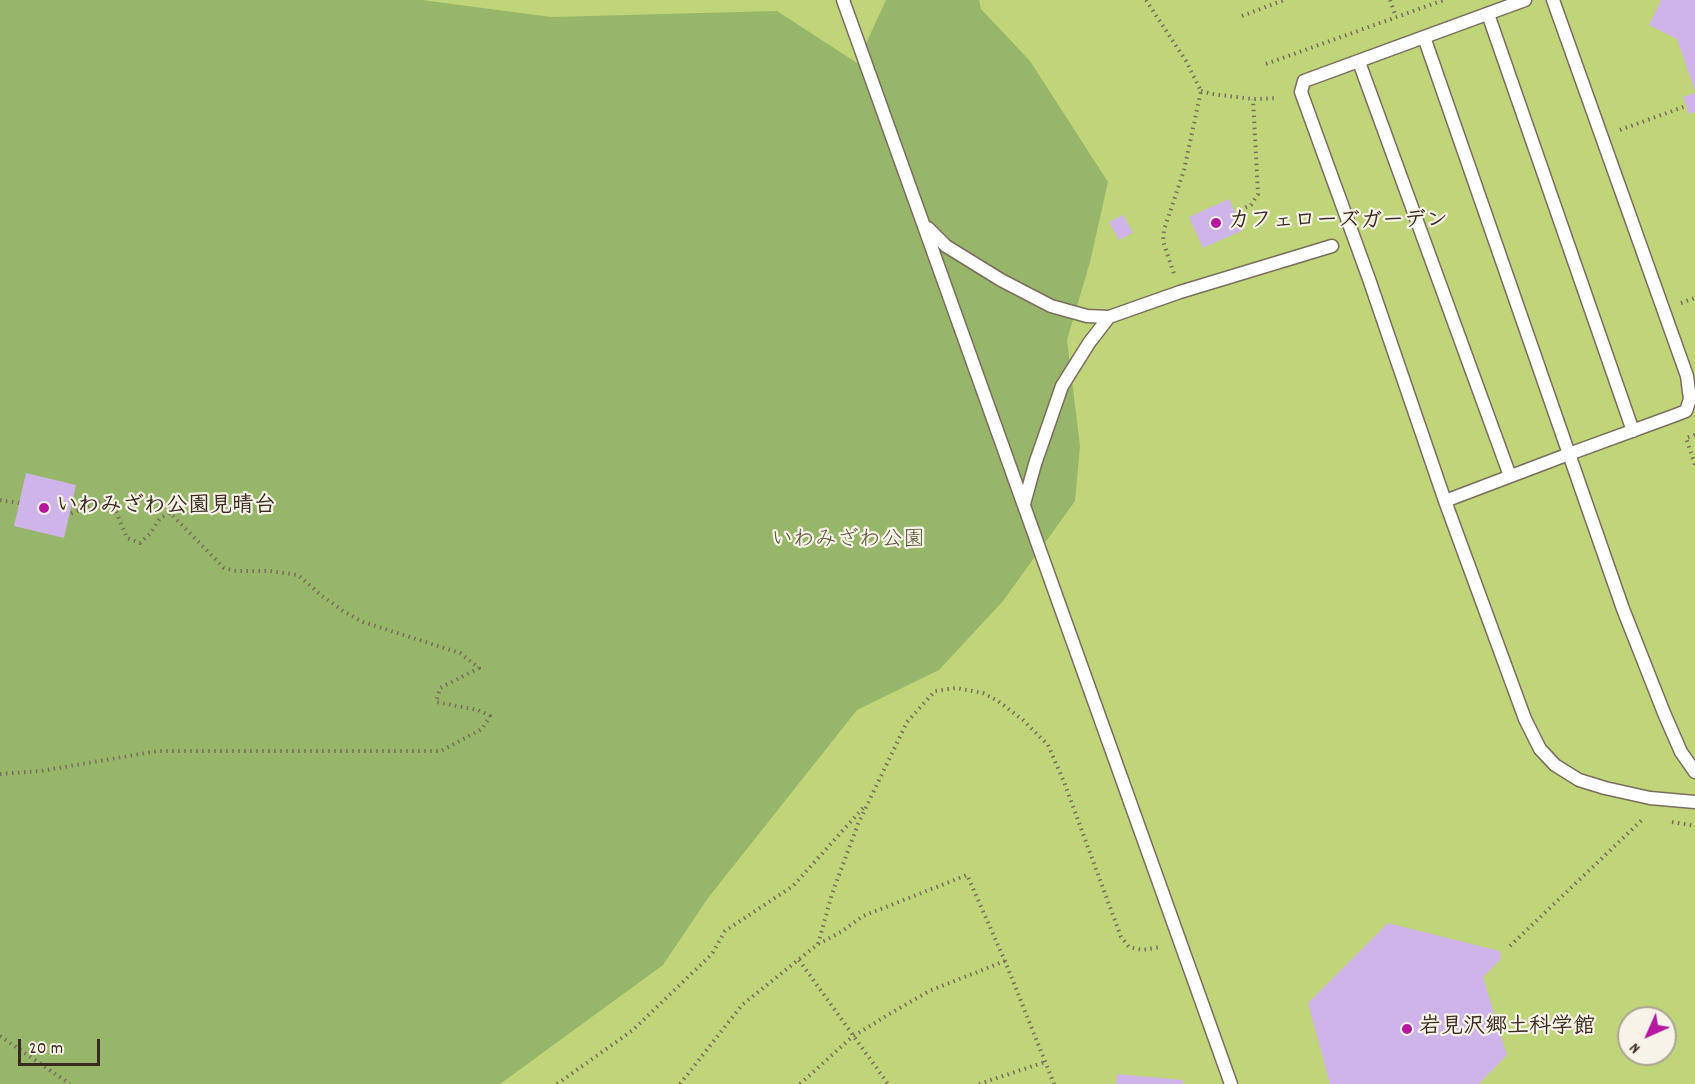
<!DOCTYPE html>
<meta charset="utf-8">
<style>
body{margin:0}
#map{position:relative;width:1695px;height:1084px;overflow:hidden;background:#f3e9d4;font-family:Dekko,sans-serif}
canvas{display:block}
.north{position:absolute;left:1617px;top:1006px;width:60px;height:60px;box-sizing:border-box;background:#f7f3e8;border:2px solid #aca397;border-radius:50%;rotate:225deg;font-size:16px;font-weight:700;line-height:24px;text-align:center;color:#3b2a1e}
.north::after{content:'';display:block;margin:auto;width:21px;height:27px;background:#b5179e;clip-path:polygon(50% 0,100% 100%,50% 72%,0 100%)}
.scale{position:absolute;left:18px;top:1039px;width:82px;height:27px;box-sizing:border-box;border:3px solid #3b2a1e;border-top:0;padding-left:8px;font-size:18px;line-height:21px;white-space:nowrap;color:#3b2a1e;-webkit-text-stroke:4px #f7f3e8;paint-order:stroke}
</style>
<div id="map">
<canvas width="1695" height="1084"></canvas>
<div class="north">N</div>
<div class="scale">20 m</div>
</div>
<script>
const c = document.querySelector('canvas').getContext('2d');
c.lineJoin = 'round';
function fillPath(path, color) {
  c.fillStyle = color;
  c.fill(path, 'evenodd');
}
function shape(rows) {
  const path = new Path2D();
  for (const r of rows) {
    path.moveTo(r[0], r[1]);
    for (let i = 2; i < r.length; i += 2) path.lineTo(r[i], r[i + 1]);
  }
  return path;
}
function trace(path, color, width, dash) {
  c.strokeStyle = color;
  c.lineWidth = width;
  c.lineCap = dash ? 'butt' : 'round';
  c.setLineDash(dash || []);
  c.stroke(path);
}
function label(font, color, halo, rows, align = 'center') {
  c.font = font + ' Dekko,"Klee One",sans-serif';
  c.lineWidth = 4.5;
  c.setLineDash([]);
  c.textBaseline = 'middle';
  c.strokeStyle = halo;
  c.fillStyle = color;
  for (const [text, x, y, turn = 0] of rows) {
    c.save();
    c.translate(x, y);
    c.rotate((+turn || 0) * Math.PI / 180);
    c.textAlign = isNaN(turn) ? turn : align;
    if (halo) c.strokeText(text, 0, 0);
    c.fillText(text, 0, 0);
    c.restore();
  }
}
const green = shape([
 [0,0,1695,0,1695,1084,0,1084],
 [1629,1018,1665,1018,1665,1054,1629,1054]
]);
const forest = shape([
 [0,0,422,0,551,17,777,11,857,63,886,0,979,0,981,9,1030,61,1108,182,1090,262,1067,340,1080,446,1075,501,1003,601,939,670,857,710,708,898,663,965,500,1084,0,1084]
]);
const building = shape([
 [1661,0,1695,0,1695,91,1677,39,1649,25],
 [1695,93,1695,112,1689,114,1683,97],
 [1229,199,1243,230,1203,248,1189,217],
 [1123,215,1133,233,1119,240,1109,222],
 [26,473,76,485,64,538,14,526],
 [1388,923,1500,951,1501,959,1483,977,1507,1055,1479,1084,1330,1084,1308,1003],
 [1117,1074,1183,1080,1183,1084,1116,1084]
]);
const path = shape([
 [1146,0,1186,61,1201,91,1184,170,1164,230,1163,241,1174,274],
 [1390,0,1396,17],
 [1242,16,1284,0],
 [1266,64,1444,0],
 [1201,91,1212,94,1253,99,1278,98],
 [1620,130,1686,106],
 [1240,210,1251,205,1258,194,1253,99],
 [1681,303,1695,298],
 [1695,435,1686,438,1695,465],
 [0,500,19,503],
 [0,774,40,771,158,751,441,751,482,729,490,716,478,710,436,702,440,688,479,668,460,653,363,622,343,611,321,595,298,575,270,571,236,571,224,568,170,513,160,518,150,534,140,543,127,538,115,509,106,499,70,514],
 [1672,822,1695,826],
 [818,944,832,894,858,824,907,722,935,691,956,688,983,693,998,701,1023,720,1048,745,1064,782,1121,937,1129,947,1142,950,1161,947],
 [1510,946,1644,818],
 [799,960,888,1084],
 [0,1036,70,1084],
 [557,1084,633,1030,712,954,725,931,793,886,863,808],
 [680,1084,742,1005,818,944,841,932,863,916,967,875,1005,961,1054,1084],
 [800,1084,852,1037,891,1013,929,991,1005,961],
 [979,1084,1045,1062]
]);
const service = shape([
 [843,0,1231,1084],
 [1525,0,1304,81,1301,92,1369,279,1445,501,1525,719,1540,749,1555,765,1579,780,1605,788,1650,798,1695,802],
 [1553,0,1687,376,1690,399,1686,411,1673,416,1569,454,1623,609,1664,713,1681,752,1695,772],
 [1488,14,1633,431],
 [1424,37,1569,454,1445,501],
 [1359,62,1510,476],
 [928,228,946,246,1001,280,1051,306,1087,316,1109,317,1180,292,1332,246],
 [1024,504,1035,464,1062,386,1089,343,1109,317]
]);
const markers = [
 [1216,223,6,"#b5179e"],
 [44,508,6,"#b5179e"],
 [1407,1029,6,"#b5179e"]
];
const poiNames = [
 ["カフェローズガーデン",1228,223],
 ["いわみざわ公園見晴台",56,508],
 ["岩見沢郷土科学館",1419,1029]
];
const parkNames = [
 ["いわみざわ公園",848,542]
];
fillPath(green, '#c0d579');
fillPath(forest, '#98b669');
fillPath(building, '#cfb4e9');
trace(service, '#7b6d5e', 15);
trace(path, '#7b6d5e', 4, [1.5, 4.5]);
trace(service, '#fff', 12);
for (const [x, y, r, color] of markers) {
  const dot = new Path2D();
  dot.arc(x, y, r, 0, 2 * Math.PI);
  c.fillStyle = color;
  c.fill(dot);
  trace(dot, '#f7f3e8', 2);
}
label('bold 22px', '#3b2a1e', '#f7f3e8', poiNames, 'left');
label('22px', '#5c5535', '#f7f3e8', parkNames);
</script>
